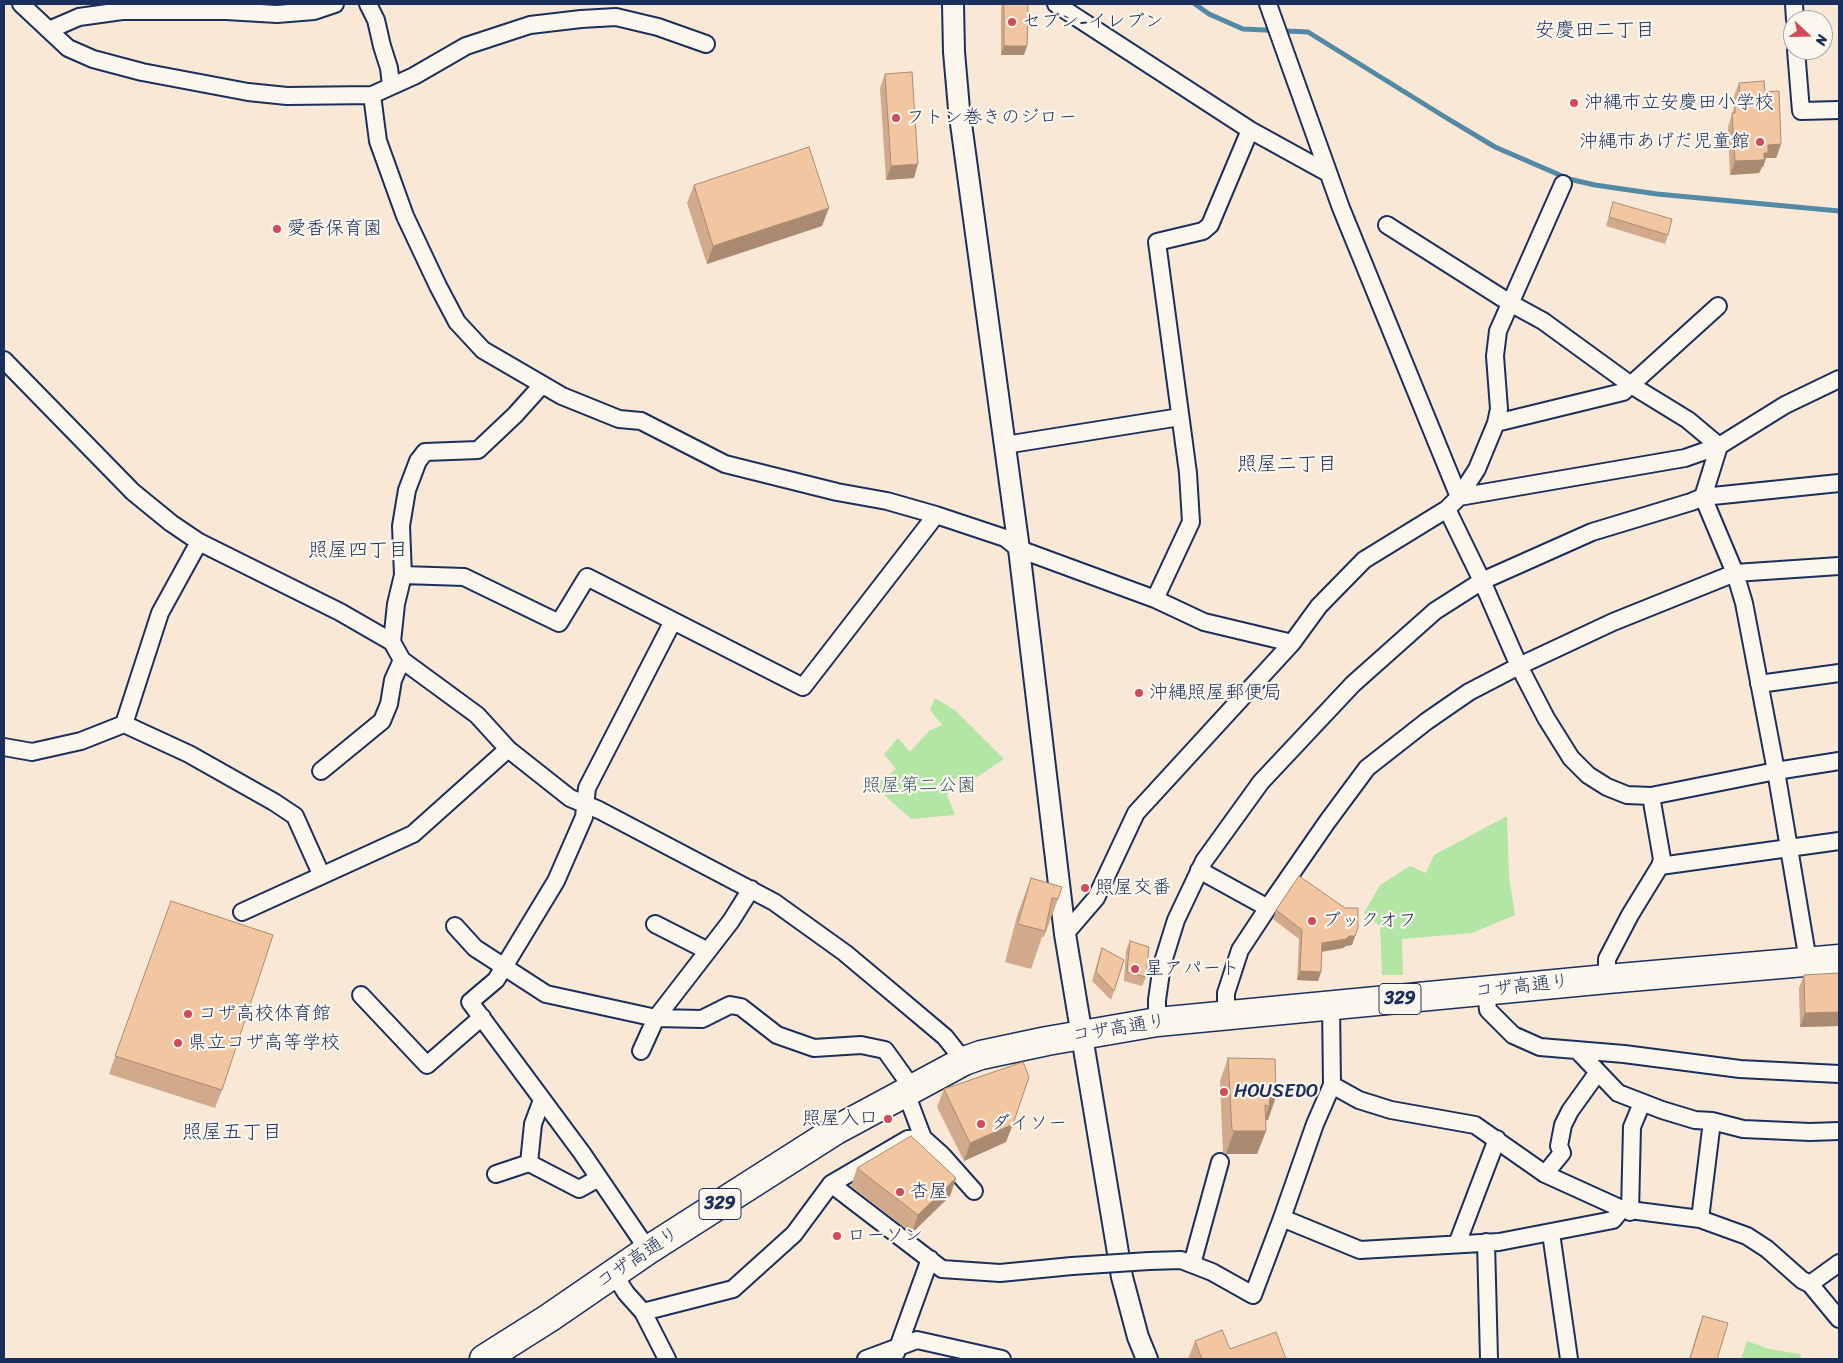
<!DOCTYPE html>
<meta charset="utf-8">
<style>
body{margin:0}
#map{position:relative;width:1843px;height:1363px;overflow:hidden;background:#f9e8d6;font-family:Sriracha,sans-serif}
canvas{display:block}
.frame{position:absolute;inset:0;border:5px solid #1b2f5e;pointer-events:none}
.north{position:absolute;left:1783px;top:10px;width:50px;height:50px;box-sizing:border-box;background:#fbf7ec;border:1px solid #a1a7b3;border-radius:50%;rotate:111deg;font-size:14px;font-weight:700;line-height:20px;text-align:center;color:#1b2f5e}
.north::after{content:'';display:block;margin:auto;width:18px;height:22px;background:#d1495b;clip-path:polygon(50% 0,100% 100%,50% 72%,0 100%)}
</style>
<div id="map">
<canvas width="1843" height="1363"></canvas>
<div class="frame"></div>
<div class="north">N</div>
</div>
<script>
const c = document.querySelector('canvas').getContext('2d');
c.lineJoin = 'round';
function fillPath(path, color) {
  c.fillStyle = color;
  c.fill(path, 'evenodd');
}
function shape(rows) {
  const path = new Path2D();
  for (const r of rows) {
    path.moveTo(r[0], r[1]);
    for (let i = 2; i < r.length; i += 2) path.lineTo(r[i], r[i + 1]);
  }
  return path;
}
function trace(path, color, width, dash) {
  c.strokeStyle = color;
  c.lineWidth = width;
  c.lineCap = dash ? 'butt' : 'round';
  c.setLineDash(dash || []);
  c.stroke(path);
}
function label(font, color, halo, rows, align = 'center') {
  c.font = font + ' Sriracha,"Klee One",sans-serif';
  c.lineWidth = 4.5;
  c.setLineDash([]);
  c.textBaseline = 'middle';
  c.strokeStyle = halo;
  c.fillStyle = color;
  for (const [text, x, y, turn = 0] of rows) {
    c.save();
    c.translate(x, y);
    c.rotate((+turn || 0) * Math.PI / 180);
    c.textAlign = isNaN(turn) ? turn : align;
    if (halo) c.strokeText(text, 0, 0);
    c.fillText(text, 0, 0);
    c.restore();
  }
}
const green = shape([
 [935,698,956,711,1004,759,967,784,956,778,950,783,947,795,955,815,911,819,874,786,896,769,884,754,898,738,910,752,929,731,942,725,930,710],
 [1507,816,1509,876,1515,915,1472,933,1402,939,1403,975,1382,975,1380,926,1364,913,1380,885,1410,866,1426,873,1434,855],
 [1747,1341,1769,1349,1800,1354,1802,1359,1741,1359]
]);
const stream = shape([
 [1195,4,1209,14,1243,29,1308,32,1445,117,1495,147,1569,179,1595,185,1657,194,1839,211]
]);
const minor = shape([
 [21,4,68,48,93,59,142,72,248,92,287,96,372,95,414,76,466,46,530,25,581,19,616,17,658,27,706,44],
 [368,4,376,20,382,46,389,68,391,85],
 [1056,4,1250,130,1328,173],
 [1268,4,1341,208,1459,497],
 [1794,4,1795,20],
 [49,30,79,17,122,11,226,11,277,14,314,11,335,4],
 [1796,50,1801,111,1839,110],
 [372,95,378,141,405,216,438,286,457,322,483,350,562,396,619,419,641,421,725,464,837,492,887,501,936,515,1005,538,1019,549,1155,599,1204,622,1292,643],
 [1387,225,1510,303,1543,321,1631,385,1688,420,1719,446],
 [4,360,133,492,171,523,199,542,340,612,392,642,402,660,477,715,508,749,570,798,599,810,774,902,845,953,888,989,945,1037,964,1061],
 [1496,423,1623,392,1718,306],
 [1005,445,1180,417],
 [1719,446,1703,497,1735,573,1744,603,1776,771,1808,961],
 [1459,497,1685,458,1719,446,1785,405,1839,379],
 [1447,509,1482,581,1519,666,1546,718,1571,758,1588,775,1607,787,1627,795,1651,796,1776,771,1839,761],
 [403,575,464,577,559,623,587,577,803,687,936,515],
 [1155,599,1191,522,1188,473,1157,242,1203,231,1210,225,1250,130],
 [392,642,396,604,403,575,401,526,407,490,418,461,425,452,478,450,515,415,542,385],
 [1759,684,1839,673],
 [124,724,160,613,199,542],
 [4,747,32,752,81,741,124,724,189,754,274,802,295,816,321,874],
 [321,771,382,721,389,704,393,680,402,660],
 [1660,866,1839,841],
 [1199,870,1268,908],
 [242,912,413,834,508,749],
 [655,924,708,951],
 [455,926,475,948,546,994,656,1018,702,1019,730,1005,741,1007,777,1035,814,1048,861,1045,885,1050,913,1089],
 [1065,934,1096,898,1136,813,1292,643,1319,606,1364,560,1447,509,1459,497,1477,469,1496,423,1499,409,1495,356,1498,331,1563,184],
 [1607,979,1607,959,1630,915,1660,866,1662,859,1651,796],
 [1486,990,1488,1010,1513,1035,1540,1047,1624,1054,1740,1069,1839,1074],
 [361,995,427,1065,482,1017],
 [1226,1016,1226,993,1240,950,1273,900,1327,822,1367,768,1427,721,1469,692,1519,666,1613,622,1735,573,1839,566],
 [1157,1022,1157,1000,1162,965,1176,920,1204,861,1261,782,1353,684,1435,611,1482,581,1592,532,1691,502,1703,497,1839,483],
 [1577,1050,1618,1093,1662,1110,1695,1120,1712,1121,1743,1129,1810,1132,1839,1131],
 [641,1051,656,1018,731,921,751,889],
 [1332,1085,1359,1100,1391,1110,1475,1125,1545,1174,1622,1209],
 [906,1093,923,1138,942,1155,974,1191],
 [542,1100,533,1124,529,1163,579,1189,599,1178],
 [923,1138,908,1139,831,1184,942,1269,1000,1273,1072,1266],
 [496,1174,529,1163],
 [1545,1174,1562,1153,1559,1146,1563,1125,1570,1111,1598,1072],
 [1630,1212,1632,1127,1642,1103],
 [1282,1218,1315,1124,1332,1085,1331,1005],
 [1700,1219,1712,1121],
 [1551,1233,1569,1359],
 [1486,1242,1489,1359],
 [1457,1244,1497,1139],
 [648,1250,582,1153,470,1002,496,980,556,881,584,817,587,788,673,621],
 [1149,1261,1181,1260,1212,1272,1253,1295,1282,1218,1360,1250,1499,1242,1613,1220,1622,1209,1700,1219,1747,1236,1767,1249,1802,1280,1810,1284,1839,1319],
 [1192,1264,1220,1162],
 [614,1274,626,1293,643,1312,667,1359],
 [1810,1284,1839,1263],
 [643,1312,733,1289,794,1234,831,1184],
 [896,1353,930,1259],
 [866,1359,917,1340,1002,1359]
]);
const tertiary = shape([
 [953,4,954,52,959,109,1019,549,1065,934,1122,1277,1138,1337,1147,1359]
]);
const trunk = shape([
 [484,1359,549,1318,648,1250,836,1130,964,1061,981,1055,1047,1041,1157,1022,1607,979,1839,959]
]);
const minorBridge = shape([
 [1072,1266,1149,1261]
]);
const wall = shape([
 [1002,4,1028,4,1024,55,1001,55,1001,7],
 [885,74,914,178,886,180,880,88],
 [1739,83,1765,92,1781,144,1776,158,1766,158,1763,167,1762,167,1759,173,1730,175,1728,127,1735,104,1734,96],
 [694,185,822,226,707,264,687,203],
 [1613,202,1668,235,1665,244,1606,226],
 [1031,878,1058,899,1044,937,1042,937,1031,969,1005,962,1017,916],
 [171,901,222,1090,215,1108,109,1074],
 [1276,910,1358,928,1352,945,1346,946,1343,948,1322,952,1321,972,1318,981,1297,980,1299,939,1273,919],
 [1130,941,1146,977,1142,986,1124,981,1126,950],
 [1102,948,1124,960,1111,1000,1092,981,1099,957],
 [1839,973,1839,1026,1800,1027,1799,988,1804,975],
 [1228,1058,1275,1059,1268,1120,1265,1120,1266,1131,1257,1154,1226,1154,1223,1153,1220,1081],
 [944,1089,1006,1142,964,1161,937,1107],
 [857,1168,956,1178,950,1196,912,1233,851,1186],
 [1703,1316,1717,1359,1689,1359,1698,1330],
 [1195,1341,1230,1349,1286,1359,1188,1359]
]);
const shadedWall = shape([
 [1004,46,1027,46,1024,55,1001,55],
 [1781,144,1776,158,1766,158,1763,167,1762,167,1759,173,1730,175,1735,161,1768,145],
 [918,164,914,178,886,180,891,166],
 [829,208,822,226,707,264,713,246],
 [1349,936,1355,936,1352,945,1346,946,1343,948,1319,952,1322,943],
 [1300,971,1321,972,1318,981,1297,980],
 [1839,1012,1839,1026,1800,1027,1805,1013],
 [1270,1097,1276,1097,1268,1120,1264,1120,1269,1106],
 [1013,1124,1006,1142,964,1161,970,1143],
 [1234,1131,1266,1131,1257,1154,1226,1154],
 [956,1178,950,1196,912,1233,918,1215]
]);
const building = shape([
 [1004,4,1028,4,1027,46,1004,46,1004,4],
 [912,72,918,164,891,166,885,74,912,72],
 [1764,81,1765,92,1779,91,1781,144,1768,145,1768,153,1764,153,1764,160,1735,161,1732,113,1735,113,1735,103,1740,103,1739,83,1764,81],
 [809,147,829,208,713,246,694,185,809,147],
 [1613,202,1672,219,1668,235,1609,217,1613,202],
 [1299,876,1345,908,1358,908,1358,928,1355,936,1349,936,1346,939,1322,943,1321,972,1300,971,1302,930,1276,910,1299,876],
 [1031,878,1062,887,1058,899,1052,898,1045,931,1018,924,1031,878],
 [171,901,273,935,222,1090,115,1056,171,901],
 [1130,941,1149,947,1146,977,1127,972,1130,941],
 [1102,948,1124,960,1114,991,1096,972,1102,948],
 [1839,973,1839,1012,1805,1013,1804,975,1839,973],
 [1228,1058,1275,1059,1276,1097,1270,1097,1269,1106,1265,1105,1266,1131,1234,1131,1232,1130,1228,1058],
 [1023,1062,1029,1077,1013,1124,970,1143,944,1089,1023,1062],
 [911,1136,956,1178,918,1215,857,1168,911,1136],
 [1703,1316,1728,1323,1717,1359,1690,1359,1703,1316],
 [1222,1330,1230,1349,1276,1332,1286,1359,1202,1359,1195,1341,1222,1330]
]);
const markers = [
 [1012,22,5,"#d1495b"],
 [1574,103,5,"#d1495b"],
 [896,118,5,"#d1495b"],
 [1760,142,5,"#d1495b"],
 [277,229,5,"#d1495b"],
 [1139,693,5,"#d1495b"],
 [1085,888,5,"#d1495b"],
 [1312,921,5,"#d1495b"],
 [1135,969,5,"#d1495b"],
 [188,1014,5,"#d1495b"],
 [178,1043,5,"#d1495b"],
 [1224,1092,5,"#d1495b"],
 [888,1119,5,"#d1495b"],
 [981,1124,5,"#d1495b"],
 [900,1192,5,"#d1495b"],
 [837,1236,5,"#d1495b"]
];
const shields = [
 [1400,999,42],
 [720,1204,42]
];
const shieldNames = [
 ["329",1400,999],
 ["329",720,1204]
];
const poiNames = [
 ["セブン-イレブン",1022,22],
 ["沖縄市立安慶田小学校",1584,103],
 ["フトン巻きのジロー",906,118],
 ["沖縄市あげだ児童館",1750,142,"right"],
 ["愛香保育園",287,229],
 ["沖縄照屋郵便局",1149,693],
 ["照屋交番",1095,888],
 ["ブックオフ",1322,921],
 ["星アパート",1145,969],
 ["コザ高校体育館",198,1014],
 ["県立コザ高等学校",188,1043],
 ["HOUSEDO",1234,1092],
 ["照屋入口",878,1119,"right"],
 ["ダイソー",991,1124],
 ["杏屋",910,1192],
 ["ローソン",847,1236]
];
const parkNames = [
 ["照屋第二公園",919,786]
];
const streetNames = [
 ["コザ高通り",1522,987,-6],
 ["コザ高通り",1119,1029,-9],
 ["コザ高通り",638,1258,-34]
];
const neighbourhoodNames = [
 ["安慶田二丁目",1595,31],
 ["照屋二丁目",1287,465],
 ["照屋四丁目",358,551],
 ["照屋五丁目",232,1133]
];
fillPath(green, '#b3e5a5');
trace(stream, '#528aa5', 5);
trace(minor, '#1b2f5e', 20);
trace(tertiary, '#1b2f5e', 24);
trace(trunk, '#1b2f5e', 31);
trace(minor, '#fbf7ec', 16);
trace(tertiary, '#fbf7ec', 20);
trace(trunk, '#fbf7ec', 28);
trace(minorBridge, '#1b2f5e', 20, []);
trace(minorBridge, '#fbf7ec', 16);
fillPath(wall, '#d1aa8b');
fillPath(shadedWall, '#aa8b71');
fillPath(building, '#f3c6a2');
trace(building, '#aa8b71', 1);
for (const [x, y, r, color] of markers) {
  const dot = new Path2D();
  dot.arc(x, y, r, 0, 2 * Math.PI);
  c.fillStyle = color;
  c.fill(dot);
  trace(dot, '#fbf7ec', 2);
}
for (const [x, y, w] of shields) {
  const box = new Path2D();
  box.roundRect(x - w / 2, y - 15.5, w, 31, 4);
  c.fillStyle = '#fbf7ec';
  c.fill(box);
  trace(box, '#1b2f5e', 1);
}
label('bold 18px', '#1b2f5e', null, shieldNames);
label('19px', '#1b2f5e', '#fbf7ec', poiNames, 'left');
label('19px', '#415c70', '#fbf7ec', parkNames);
label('19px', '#1b2f5e', '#fbf7ec', streetNames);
label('20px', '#1b2f5e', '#fbf7ec', neighbourhoodNames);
</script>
